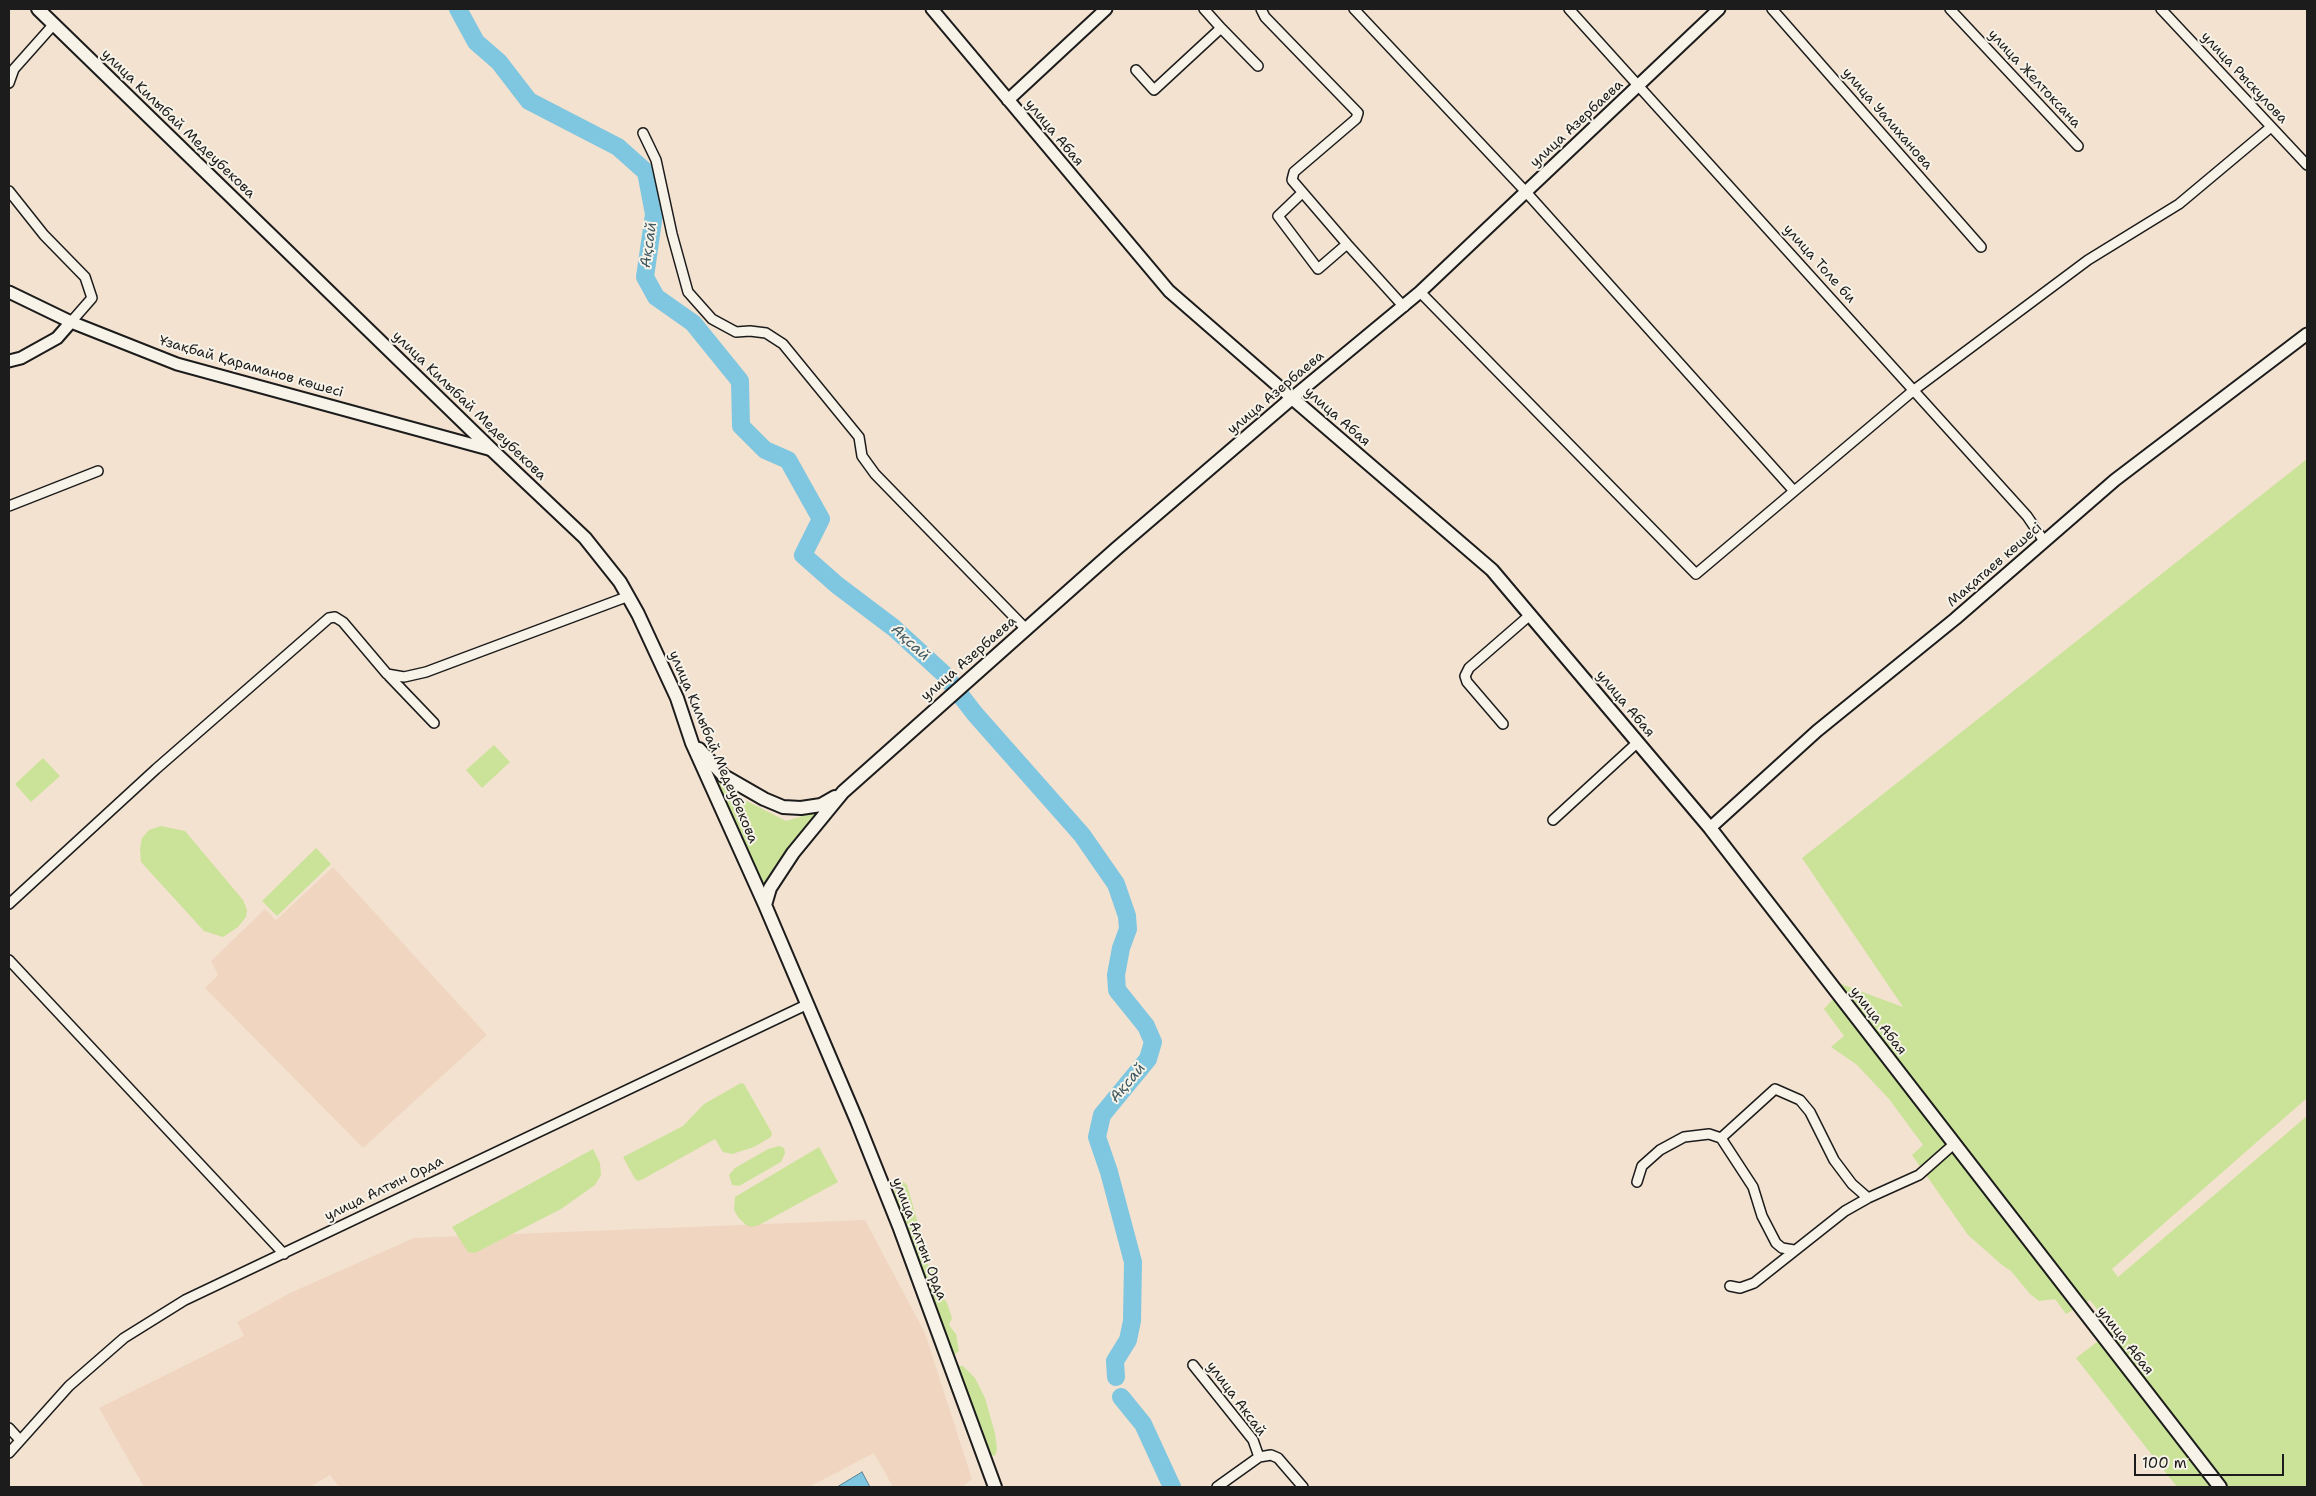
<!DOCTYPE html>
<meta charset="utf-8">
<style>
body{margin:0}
#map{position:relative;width:2316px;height:1496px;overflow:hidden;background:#f3e2d0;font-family:"Shantell Sans",sans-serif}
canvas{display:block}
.frame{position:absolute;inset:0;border:10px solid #1c1c1c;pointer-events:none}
.scale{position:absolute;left:2134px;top:1454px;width:150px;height:22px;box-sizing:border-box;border:2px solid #1c1c1c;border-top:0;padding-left:6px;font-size:15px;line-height:18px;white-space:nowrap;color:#1c1c1c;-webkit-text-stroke:4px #f7f3e8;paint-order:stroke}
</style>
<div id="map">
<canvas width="2316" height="1496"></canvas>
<div class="frame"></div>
<div class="scale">100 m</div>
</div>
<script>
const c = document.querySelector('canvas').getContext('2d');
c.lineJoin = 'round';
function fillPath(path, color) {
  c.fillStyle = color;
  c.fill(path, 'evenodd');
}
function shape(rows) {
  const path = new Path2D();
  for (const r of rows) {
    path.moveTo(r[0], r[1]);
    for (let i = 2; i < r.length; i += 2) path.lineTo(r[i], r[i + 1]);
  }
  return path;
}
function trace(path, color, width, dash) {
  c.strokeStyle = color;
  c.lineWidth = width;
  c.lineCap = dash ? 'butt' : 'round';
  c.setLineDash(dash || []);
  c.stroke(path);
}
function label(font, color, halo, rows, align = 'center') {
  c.font = font + ' "Shantell Sans",sans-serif';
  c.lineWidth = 4;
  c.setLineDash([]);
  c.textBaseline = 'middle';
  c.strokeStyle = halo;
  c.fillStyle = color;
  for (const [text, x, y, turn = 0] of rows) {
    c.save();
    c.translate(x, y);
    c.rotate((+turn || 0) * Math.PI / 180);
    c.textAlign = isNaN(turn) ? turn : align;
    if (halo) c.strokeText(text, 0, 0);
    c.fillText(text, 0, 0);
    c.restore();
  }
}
const built = shape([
 [333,867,487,1035,363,1148,205,988,218,975,211,961,265,909,276,920],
 [865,1220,925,1333,972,1479,962,1487,893,1487,874,1453,809,1487,339,1487,330,1475,310,1487,144,1487,99,1408,244,1336,237,1322,290,1293,414,1238]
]);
const green = shape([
 [2307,459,2307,1098,2112,1269,2118,1277,2307,1116,2307,1487,2177,1487,2076,1358,2113,1330,2090,1300,2066,1314,2055,1299,2039,1301,2030,1294,2011,1271,2002,1265,1968,1235,1912,1155,1923,1145,1889,1099,1856,1064,1831,1047,1844,1036,1824,1009,1838,994,1841,984,1903,1007,1802,858],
 [494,745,510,762,482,788,466,770],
 [43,758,60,776,31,802,15,784],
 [710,772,735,795,786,821,823,810,793,841,763,884],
 [161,826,185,831,243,900,247,910,246,917,238,927,223,937,204,931,141,862,140,849,142,838,149,830],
 [316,848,331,864,277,916,262,901],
 [741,1083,744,1084,772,1133,771,1137,754,1147,732,1154,723,1152,715,1139,643,1179,639,1181,635,1179,623,1157,683,1126,704,1104],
 [779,1146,784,1148,785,1153,781,1162,739,1186,732,1185,729,1175,735,1168,768,1149],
 [819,1147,838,1182,759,1225,752,1227,746,1225,738,1217,734,1210,735,1197],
 [593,1149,600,1163,601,1175,595,1185,561,1209,475,1253,468,1252,452,1227],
 [900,1179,907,1185,926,1252,927,1263,935,1273,936,1287,947,1303,952,1318,949,1325,956,1334,959,1351,954,1355,950,1353,921,1266,911,1249,913,1241,904,1226,894,1197,895,1183],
 [956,1366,963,1366,975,1378,985,1398,995,1433,997,1449,995,1456,988,1454,981,1438,983,1429,976,1418]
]);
const water = shape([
 [862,1472,870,1487,837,1487,862,1472]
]);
const river = shape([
 [458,9,476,42,499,62,529,101,618,147,646,172,654,214,645,277,656,297,693,323,740,381,741,426,765,450,788,460,821,519,803,555,837,585,894,628,944,674,975,714,1082,835,1116,884,1127,916,1128,929,1121,948,1116,975,1117,990,1146,1026,1153,1042,1148,1059,1102,1115,1097,1137,1109,1172,1133,1262,1132,1321,1128,1340,1115,1361,1116,1377],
 [1121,1397,1143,1424,1172,1487]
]);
const minor = shape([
 [1204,9,1221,28],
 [1261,9,1265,17,1358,113,1356,119,1294,172,1292,180,1347,244,1318,269,1278,216,1302,193],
 [1354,9,1526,192,1794,491],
 [1569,9,2027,516,2044,541],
 [1772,9,1981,247],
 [1950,9,2078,146],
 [2161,9,2307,165],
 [1136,70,1154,90,1221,28,1258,66],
 [9,83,14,69,54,24],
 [643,133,656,160,672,234,688,292,712,319,736,332,750,331,766,333,783,344,859,437,862,456,875,474,1026,629],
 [9,191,44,235,85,277,92,298,71,322],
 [1347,244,1404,307],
 [1420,292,1696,574,1914,390,2088,260,2179,204,2271,127],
 [9,506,98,471],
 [389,676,434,723],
 [1503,724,1467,682,1465,676,1469,668,1530,615],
 [1553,820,1638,742],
 [9,904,156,769,329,618,335,617,343,622,387,674,404,677,426,672,629,596],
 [9,960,284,1254],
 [1721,1138,1775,1089,1800,1100,1810,1112,1834,1160,1852,1184,1868,1198],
 [1637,1182,1642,1166,1660,1150,1684,1137,1709,1134,1721,1138,1753,1187,1762,1216,1776,1243,1782,1248,1794,1250],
 [1730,1286,1740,1288,1754,1283,1845,1211,1868,1198,1919,1175,1954,1144],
 [1193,1365,1253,1440,1259,1457,1217,1487],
 [9,1428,20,1440],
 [9,1453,69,1386,124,1338,185,1300,808,1004],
 [1259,1457,1271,1455,1278,1458,1303,1487]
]);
const tertiary = shape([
 [932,9,1169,291,1292,398,1420,292,1719,9],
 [1008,100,1106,9],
 [9,292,71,322,177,364,492,450],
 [9,361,21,358,57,338,71,322],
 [1710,828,1817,731,1955,619,2115,480,2307,334]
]);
const secondary = shape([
 [38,9,492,450,585,538,620,582,638,614,677,698,692,743,765,905,857,1121,899,1226,995,1487],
 [699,749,724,776,764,799,783,807,801,808,821,805,835,797],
 [765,905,770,888,793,853,843,792,1116,549,1292,398,1492,570,1710,828,2220,1487]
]);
const streetNames = [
 ["улица Рыскулова",2244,78,47],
 ["улица Желтоксана",2034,79,47],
 ["улица Уалиханова",1887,119,49],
 ["улица Килыбай Медеубекова",178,124,44],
 ["улица Азербаева",1577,124,-43],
 ["улица Абая",1054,133,50],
 ["улица Толе би",1819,264,48],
 ["Ұзақбай Қараманов көшесі",251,367,16],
 ["улица Азербаева",1276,393,-40],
 ["улица Килыбай Медеубекова",469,406,44],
 ["улица Абая",1337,417,41],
 ["Мақатаев көшесі",1995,565,-41],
 ["улица Азербаева",969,659,-41],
 ["улица Абая",1625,704,50],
 ["улица Килыбай Медеубекова",713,747,67],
 ["улица Абая",1878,1021,52],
 ["улица Алтын Орда",384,1189,-26],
 ["улица Алтын Орда",919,1239,69],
 ["улица Абая",2125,1341,52],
 ["улица Аксай",1236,1399,53]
];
const waterNames = [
 ["Ақсай",649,245,-82],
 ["Ақсай",910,643,42],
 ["Ақсай",1128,1083,-50]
];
fillPath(built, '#f0d6c0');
fillPath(green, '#cae399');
fillPath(water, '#7fc6e0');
trace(water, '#578292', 1);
trace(river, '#7fc6e0', 18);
trace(minor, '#1c1c1c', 12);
trace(tertiary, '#1c1c1c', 15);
trace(secondary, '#1c1c1c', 16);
trace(minor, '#f7f3e8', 9);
trace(tertiary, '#f7f3e8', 11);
trace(secondary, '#f7f3e8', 12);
label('14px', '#1c1c1c', '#f7f3e8', streetNames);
label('italic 15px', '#3f5861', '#f7f3e8', waterNames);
</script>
